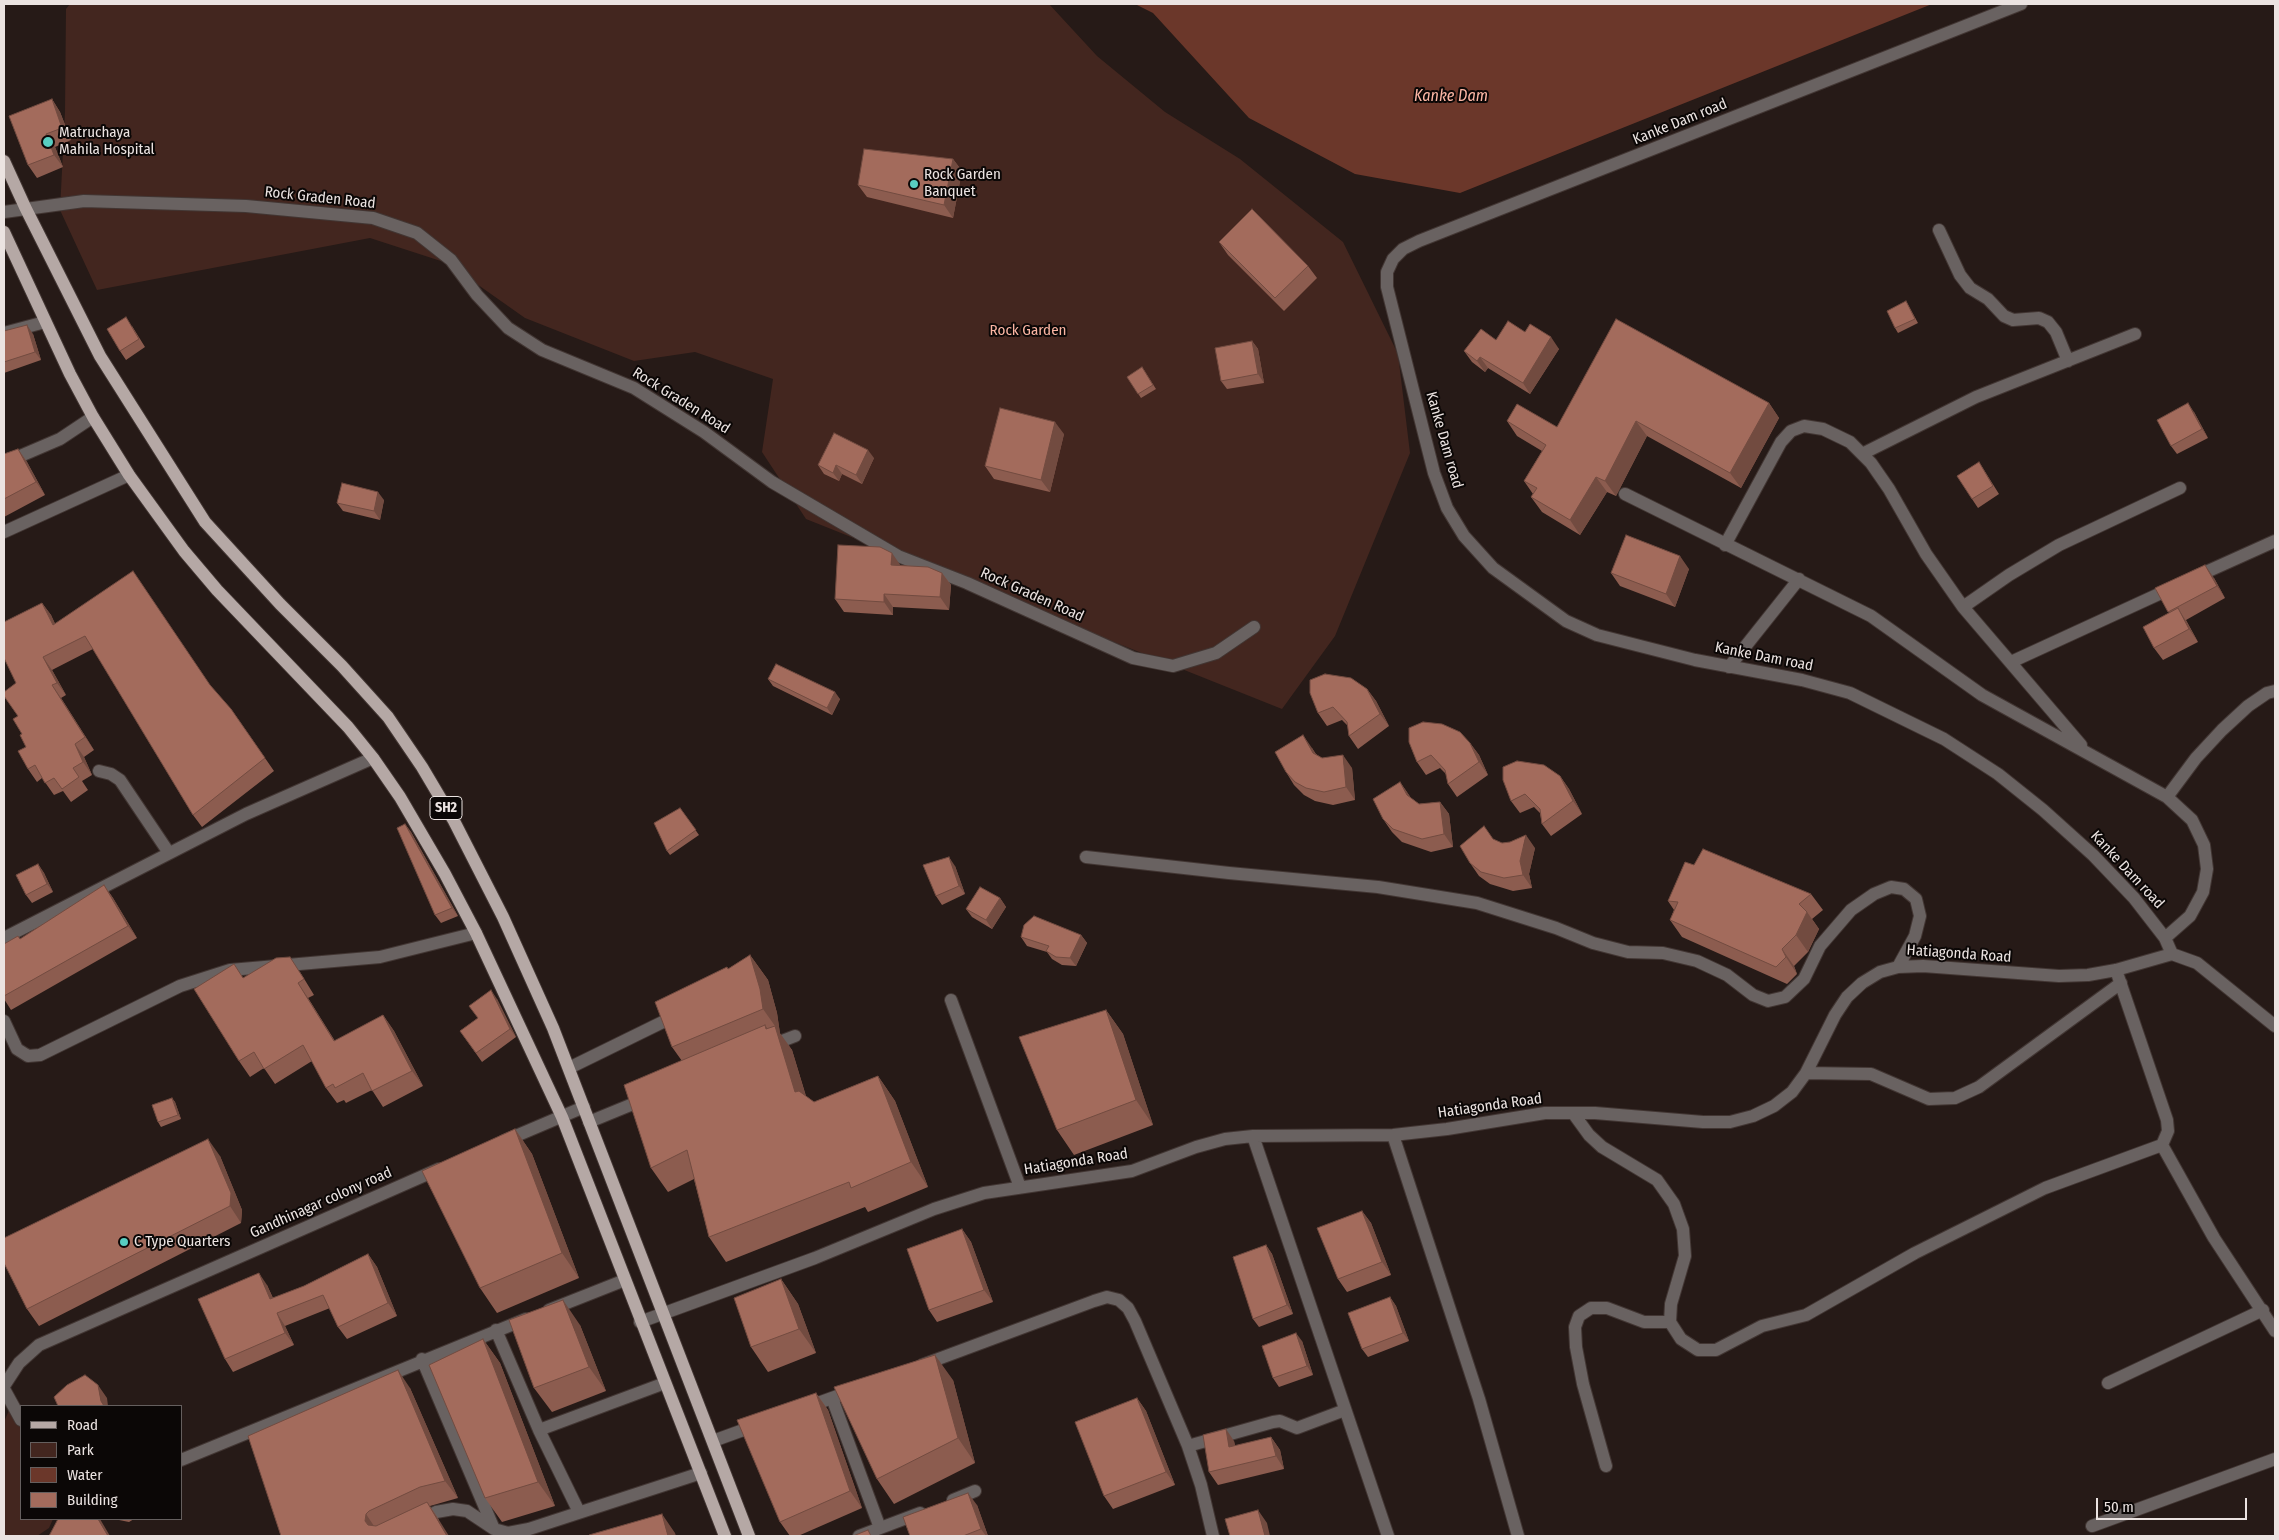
<!DOCTYPE html>
<style>
body{margin:0}
#map{position:relative;width:2279px;height:1540px;overflow:hidden;background:#261a17;font-family:"Fira Sans Condensed",sans-serif}
canvas{display:block}
.frame{position:absolute;inset:0;border:5px solid #ebe3e1;pointer-events:none}
.legend{position:absolute;left:20px;top:1405px;width:162px;height:115px;box-sizing:border-box;background:#0b0706;border:1px solid #655f5e;margin:0;padding:6px 9px;list-style:none;font-size:15px;color:#ebe3e1}
.legend li{display:flex;align-items:center;gap:10px;height:25px}
.legend b{width:25px;border:1px solid #655f5e}
.scale{position:absolute;left:2096px;top:1498px;width:151px;height:22px;box-sizing:border-box;border:2px solid #ebe3e1;border-top:0;padding-left:6px;font-size:15px;line-height:18px;white-space:nowrap;color:#ebe3e1;-webkit-text-stroke:4px #0b0706;paint-order:stroke}
</style>
<div id="map">
<canvas width="2279" height="1540"></canvas>
<div class="frame"></div>
<ul class="legend">
<li><b style="height:6px;background:#b5a8a5"></b>Road</li>
<li><b style="height:14px;background:#43261f"></b>Park</li>
<li><b style="height:14px;background:#6b372a"></b>Water</li>
<li><b style="height:14px;background:#a36b5c"></b>Building</li>
</ul>
<div class="scale">50 m</div>
</div>
<script>
const c = document.querySelector('canvas').getContext('2d');
c.lineJoin = 'round';
function fillPath(path, color) {
  c.fillStyle = color;
  c.fill(path, 'evenodd');
}
function shape(rows) {
  const path = new Path2D();
  for (const r of rows) {
    path.moveTo(r[0], r[1]);
    for (let i = 2; i < r.length; i += 2) path.lineTo(r[i], r[i + 1]);
  }
  return path;
}
function trace(path, color, width, dash) {
  c.strokeStyle = color;
  c.lineWidth = width;
  c.lineCap = dash ? 'butt' : 'round';
  c.setLineDash(dash || []);
  c.stroke(path);
}
function label(font, color, halo, rows, align = 'center') {
  c.font = font + ' "Fira Sans Condensed",sans-serif';
  c.lineWidth = 4;
  c.setLineDash([]);
  c.textBaseline = 'middle';
  c.strokeStyle = halo;
  c.fillStyle = color;
  for (const [text, x, y, turn = 0] of rows) {
    c.save();
    c.translate(x, y);
    c.rotate((+turn || 0) * Math.PI / 180);
    c.textAlign = isNaN(turn) ? turn : align;
    if (halo) c.strokeText(text, 0, 0);
    c.fillText(text, 0, 0);
    c.restore();
  }
}
const green = shape([
 [70,4,1049,4,1097,56,1165,112,1240,159,1343,242,1398,354,1410,453,1335,636,1282,709,806,519,762,452,773,379,695,352,634,361,525,318,447,263,370,238,97,290,60,210,65,112,66,9],
 [10,1408,21,1428,21,1519,53,1519,49,1528,37,1536,4,1536,4,1422]
]);
const water = shape([
 [1135,4,1134,4,1932,4,1460,193,1355,174,1249,118,1153,13]
]);
const minor = shape([
 [2021,4,1419,241,1403,249,1393,259,1387,272,1387,287,1434,473,1447,508,1464,536,1493,568,1566,621,1597,635,1695,660,1802,680,1850,693,1944,739,1998,774,2043,810,2093,855,2134,898,2165,938,2172,954],
 [4,212,84,201,246,206,373,218,417,233,451,260,477,295,508,328,542,350,634,388,704,432,772,482,898,556,967,583,1133,658,1173,666,1216,653,1254,627],
 [1939,230,1960,275,1970,288,1988,299,2004,316,2013,320,2039,318,2048,322,2056,332,2068,361],
 [4,333,45,322],
 [1862,454,1976,397,2135,334],
 [4,463,60,439,93,417],
 [1625,494,1871,616,1982,695,2167,797,2192,820,2204,845,2207,869,2203,892,2190,916,2165,938],
 [4,532,129,475],
 [1725,545,1781,442,1791,431,1804,426,1823,429,1850,442,1871,463,1889,489,1926,554,1963,607,2081,745],
 [2195,577,2275,541],
 [1963,607,2009,575,2059,545,2180,488],
 [2011,662,2172,588],
 [1729,667,1799,579],
 [99,771,111,774,120,780,169,853],
 [2167,797,2196,758,2222,730,2248,706,2267,693,2275,691],
 [1086,857,1229,873,1378,887,1477,903,1556,928,1593,943,1628,952,1663,953,1697,961,1727,975,1753,995,1768,1001,1785,997,1804,979,1820,946,1851,910,1874,894,1891,887,1904,889,1916,899,1920,916,1915,936,1898,967],
 [4,938,246,814,373,758],
 [951,1000,1020,1187],
 [4,1021,17,1049,28,1056,40,1055,180,986,230,970,380,957,476,933],
 [769,1046,795,1036],
 [569,1068,677,1015],
 [1806,1073,1871,1074,1929,1099,1955,1098,1979,1087,2121,983],
 [1573,1113,1589,1135,1602,1147,1657,1180,1674,1204,1683,1229,1685,1256,1671,1304,1670,1322,1681,1339,1698,1350,1716,1350,1762,1326,1806,1315,1915,1253,2045,1188,2162,1145,2168,1131,2167,1120,2116,970],
 [589,1122,645,1099],
 [1393,1135,1479,1399,1518,1536],
 [1253,1136,1388,1536],
 [504,1141,584,1107],
 [2162,1145,2214,1238,2275,1331],
 [549,1310,625,1280],
 [640,1322,815,1258,934,1209,984,1193,1132,1171,1196,1147,1225,1139,1253,1136,1393,1135,1447,1129,1545,1113,1595,1113,1703,1122,1730,1122,1753,1116,1774,1106,1792,1092,1806,1073,1835,1015,1847,997,1862,983,1880,972,1898,967,1923,966,2059,976,2088,975,2116,970,2172,954,2197,963,2275,1026],
 [496,1330,539,1430,579,1512],
 [422,1359,494,1529],
 [922,1365,1094,1301,1107,1297,1119,1300,1128,1308,1135,1321,1188,1446,1201,1485,1213,1536],
 [2108,1383,2263,1310],
 [4,1386,19,1363,39,1345,439,1169],
 [4,1389,21,1420],
 [832,1398,880,1528],
 [807,1407,854,1390],
 [539,1430,665,1383],
 [713,1441,757,1425],
 [1188,1446,1273,1422,1280,1421,1297,1428,1345,1410],
 [181,1460,526,1319],
 [1606,1466,1583,1384,1576,1347,1575,1327,1579,1316,1591,1308,1607,1308,1644,1322,1670,1322],
 [953,1500,975,1491],
 [420,1520,436,1512,453,1509,467,1511,494,1529,508,1533,529,1529,701,1473],
 [2092,1526,2275,1459],
 [859,1536,920,1513]
]);
const major = shape([
 [4,161,25,207,100,356,205,522,280,604,342,666,388,717,422,767,454,821,503,917,553,1028,749,1536],
 [4,232,70,374,93,417,129,475,184,551,217,590,348,727,373,758,400,797,445,874,476,933,562,1117,725,1536]
]);
const wall = shape([
 [52,99,60,112,71,140,55,147,63,167,37,178,28,165],
 [953,159,962,171,953,218,867,197,858,185],
 [1219,242,1308,266,1317,278,1284,311,1228,255],
 [1906,301,1918,323,1898,333,1895,328],
 [132,326,145,347,126,360,120,351],
 [4,331,33,334,41,360,4,373],
 [1525,332,1559,349,1530,394,1488,368,1485,372,1472,362,1464,351,1496,340],
 [1252,341,1258,349,1264,383,1227,389,1221,381],
 [1142,367,1156,389,1141,398,1127,377],
 [1769,403,1779,418,1741,488,1647,436,1616,496,1607,492,1580,535,1542,512,1531,497,1533,494,1524,481,1542,451,1517,436,1507,421,1557,427],
 [2194,412,2208,438,2177,454,2171,446],
 [1064,434,1050,492,994,479,985,466],
 [18,449,27,462,45,495,4,517,4,454],
 [874,458,862,484,842,474,839,481,824,474,818,465],
 [1979,462,1999,494,1978,508,1972,499],
 [384,500,380,520,343,511,337,503],
 [901,566,942,573,951,585,949,610,893,607,893,615,844,612,835,599],
 [1689,569,1675,607,1620,586,1611,573],
 [2214,578,2225,598,2186,620,2198,642,2163,660,2154,648,2169,613,2155,588],
 [42,603,51,615,55,624,211,687,231,709,274,771,202,827,193,815,93,649,52,670,66,695,61,698,94,750,84,757,92,775,82,781,88,790,71,802,63,791,54,795,42,778,37,782,28,769,26,747,18,716,4,696,16,683],
 [768,679,840,699,832,715,773,686],
 [1367,689,1376,701,1389,726,1358,749,1349,736,1348,726,1342,720,1327,726,1318,713],
 [1409,742,1470,743,1479,755,1488,775,1457,797,1448,784,1446,774,1440,768,1426,775,1417,762],
 [1312,748,1316,754,1322,758,1352,768,1355,800,1333,805,1315,801,1304,795,1294,785,1286,772],
 [1560,776,1569,789,1582,814,1551,836,1542,824,1540,813,1534,807,1520,813,1511,801],
 [1400,782,1411,798,1419,804,1440,802,1449,814,1453,847,1431,852,1402,842,1392,832,1383,819],
 [680,808,699,835,670,855,667,851],
 [405,824,411,832,458,916,441,923,435,915],
 [1502,843,1535,848,1529,874,1532,888,1513,891,1490,884,1479,876,1470,863],
 [38,864,44,873,53,892,32,903,26,895],
 [1694,865,1811,894,1823,910,1812,919,1819,929,1808,952,1794,966,1797,974,1787,984,1682,937,1670,920,1674,910,1668,901],
 [955,866,965,894,942,905,936,896],
 [104,885,113,898,137,938,11,1010,4,999,4,944,20,939],
 [1000,898,1006,907,992,929,972,917,966,909],
 [1081,935,1087,943,1076,966,1062,965,1052,959,1047,952,1027,946,1021,937],
 [750,955,768,980,777,1013,780,1034,792,1050,806,1096,814,1102,878,1076,895,1101,928,1187,868,1212,865,1207,726,1262,709,1237,694,1179,668,1192,651,1168,682,1061,672,1047,728,969],
 [300,972,314,995,308,998,335,1041,383,1015,394,1031,423,1086,383,1107,372,1090,346,1103,344,1100,337,1103,326,1088,312,1061,275,1084,264,1068,250,1077,239,1061,244,978],
 [497,999,516,1037,482,1062,460,1031,478,1018],
 [1106,1010,1123,1034,1153,1125,1074,1155,1057,1130],
 [172,1098,175,1102,181,1119,161,1127,158,1122],
 [515,1129,532,1154,579,1278,497,1313,480,1288],
 [220,1156,242,1210,241,1223,39,1326,27,1309],
 [1362,1211,1371,1223,1391,1275,1347,1292,1338,1279],
 [962,1229,971,1242,993,1302,937,1322,929,1310],
 [1266,1245,1272,1254,1293,1314,1259,1327,1253,1319],
 [368,1254,377,1267,397,1316,347,1339,338,1327,330,1308,285,1326,294,1345,233,1372,225,1359,267,1285,273,1298,304,1286],
 [781,1279,798,1304,816,1353,768,1372,751,1347],
 [1390,1297,1396,1306,1409,1341,1368,1357,1362,1349],
 [580,1325,606,1391,552,1412,534,1388],
 [483,1339,500,1363,555,1506,502,1522,485,1498],
 [1302,1341,1313,1375,1279,1387,1273,1378],
 [953,1380,975,1463,894,1504,877,1479],
 [410,1388,458,1498,430,1506,439,1520,281,1536],
 [816,1393,828,1410,862,1508,798,1536,790,1536,780,1522],
 [1137,1398,1146,1411,1175,1485,1113,1509,1104,1496],
 [1271,1437,1280,1450,1284,1469,1218,1485,1209,1472,1234,1441,1235,1446],
 [977,1505,988,1536,910,1536],
 [114,1519,134,1519,129,1522]
]);
const shadedWall = shape([
 [52,99,60,112,71,140,62,128],
 [46,134,55,147,63,167,54,155],
 [953,159,962,171,953,218,944,205],
 [27,325,33,334,41,360,35,352],
 [1551,337,1559,349,1530,394,1523,383],
 [1252,341,1258,349,1264,383,1258,374],
 [1480,357,1488,368,1485,372,1477,361],
 [1769,403,1779,418,1741,488,1730,473],
 [2188,403,2194,412,2208,438,2202,429],
 [1636,421,1647,436,1616,496,1605,481],
 [1055,422,1064,434,1050,492,1041,480],
 [18,449,27,462,45,495,36,482],
 [868,450,874,458,862,484,856,475],
 [836,465,842,474,839,481,833,473],
 [1596,477,1607,492,1580,535,1570,520],
 [378,492,384,500,380,520,374,511],
 [892,553,901,566,891,565],
 [1680,556,1689,569,1675,607,1666,594],
 [2205,565,2214,578,2225,598,2217,586],
 [942,573,951,585,949,610,940,597],
 [884,594,893,607,893,615,884,602],
 [42,603,51,615,62,638,53,625],
 [2178,608,2186,621,2198,642,2189,629],
 [43,657,52,670,66,695,57,683],
 [52,685,61,698,94,750,85,737],
 [1367,689,1376,701,1389,726,1380,714],
 [835,692,840,699,832,715,827,708],
 [1303,735,1312,748,1322,766,1313,753],
 [1470,743,1479,755,1488,775,1479,762],
 [75,744,84,757,92,775,83,762],
 [1343,755,1352,768,1355,800,1346,787],
 [1560,776,1569,789,1582,814,1573,801],
 [1400,782,1409,795,1415,808,1407,795],
 [1440,802,1449,814,1453,847,1444,834],
 [405,824,411,832,458,916,452,908],
 [1526,835,1535,848,1529,874,1532,888,1523,875,1520,861],
 [949,857,955,866,965,894,959,886],
 [38,864,44,873,53,892,47,884],
 [104,885,113,898,137,938,128,926],
 [1000,898,1006,907,992,929,986,920],
 [1807,912,1819,929,1808,952,1796,935],
 [1081,935,1087,943,1076,966,1070,958],
 [1782,949,1794,966,1797,974,1786,957],
 [750,955,768,980,777,1013,780,1033,763,1009],
 [298,983,308,998,344,1057,334,1041],
 [491,990,497,999,516,1037,510,1029],
 [1106,1010,1123,1034,1153,1125,1136,1100],
 [383,1015,394,1031,423,1086,412,1071],
 [765,1025,781,1048,775,1026,792,1050,812,1117,795,1092,766,1029],
 [878,1076,895,1101,928,1187,911,1162],
 [172,1098,175,1102,181,1119,178,1115],
 [515,1129,532,1154,579,1278,562,1253],
 [208,1139,220,1156,242,1210,241,1223,230,1206],
 [1362,1211,1371,1223,1391,1275,1382,1262],
 [962,1229,971,1242,993,1302,984,1290],
 [1266,1245,1272,1254,1293,1314,1287,1305],
 [368,1254,377,1267,397,1316,388,1303],
 [259,1273,267,1285,279,1312,270,1299],
 [781,1279,798,1304,816,1353,799,1329],
 [1390,1297,1396,1306,1409,1341,1403,1333],
 [563,1300,580,1325,606,1391,589,1367],
 [277,1313,285,1326,294,1345,285,1333],
 [1296,1333,1302,1341,1313,1375,1307,1366],
 [483,1339,500,1363,555,1506,538,1482],
 [935,1355,953,1380,975,1463,958,1438],
 [398,1370,410,1388,458,1498,445,1481],
 [98,1385,107,1398,108,1406,104,1406,101,1401],
 [816,1393,828,1410,862,1508,850,1491],
 [1137,1398,1146,1411,1175,1485,1166,1472],
 [1226,1429,1234,1441,1238,1460,1229,1447],
 [1271,1437,1280,1450,1284,1469,1276,1456],
 [968,1493,977,1505,988,1536,986,1536,981,1529],
 [427,1502,439,1520,449,1536,447,1536],
 [1258,1510,1267,1523,1270,1536,1265,1536],
 [366,1514,378,1532,378,1536,365,1521],
 [662,1514,675,1533,676,1536,668,1536],
 [98,1519,100,1519,110,1536,108,1536]
]);
const building = shape([
 [52,99,62,128,46,134,54,155,28,165,9,116,52,99],
 [864,149,953,159,944,205,858,185,864,149],
 [1252,209,1308,266,1275,298,1219,242,1252,209],
 [1906,301,1915,319,1895,328,1887,311,1906,301],
 [126,317,139,339,120,351,107,329,126,317],
 [1616,319,1769,403,1730,473,1636,421,1605,481,1596,477,1570,520,1531,497,1537,488,1524,481,1546,445,1507,421,1517,404,1557,427,1616,319],
 [1508,321,1525,332,1530,324,1551,337,1523,383,1480,357,1477,361,1464,351,1481,329,1496,340,1508,321],
 [27,325,35,352,4,362,4,331,27,325],
 [1252,341,1258,374,1221,381,1215,348,1252,341],
 [1142,367,1153,385,1138,394,1127,377,1142,367],
 [2188,403,2202,429,2171,446,2157,420,2188,403],
 [1000,408,1055,422,1041,480,985,466,1000,408],
 [834,433,868,450,856,475,836,465,833,473,818,465,834,433],
 [18,449,36,482,4,499,4,454,18,449],
 [1979,462,1993,486,1972,499,1957,476,1979,462],
 [342,483,378,492,374,511,337,503,342,483],
 [1626,535,1680,556,1666,594,1611,573,1626,535],
 [838,545,880,547,892,553,891,565,928,567,942,573,940,597,884,594,884,602,835,599,838,545],
 [2205,565,2217,586,2168,612,2155,588,2205,565],
 [133,571,210,685,231,709,265,758,193,815,85,636,43,657,57,683,52,685,85,737,75,744,83,762,73,768,79,777,62,789,54,778,45,783,35,765,28,769,18,751,26,747,20,735,22,734,13,719,18,716,4,696,4,692,16,683,4,658,4,622,42,603,53,625,133,571],
 [2178,608,2189,629,2154,648,2143,627,2178,608],
 [776,664,835,692,827,708,768,679,776,664],
 [1325,674,1351,678,1367,689,1380,714,1349,736,1347,722,1333,707,1318,713,1310,693,1310,680,1325,674],
 [1423,722,1442,724,1460,732,1470,743,1479,762,1448,784,1445,770,1431,755,1417,762,1409,742,1409,728,1423,722],
 [1303,735,1313,753,1322,758,1343,755,1346,787,1324,792,1306,788,1295,782,1286,772,1275,752,1303,735],
 [1517,761,1544,765,1560,776,1573,801,1542,824,1540,809,1525,794,1511,801,1503,780,1503,767,1517,761],
 [1400,782,1407,795,1419,804,1440,802,1444,834,1422,839,1393,829,1383,819,1373,799,1400,782],
 [680,808,696,830,667,851,654,823,680,808],
 [405,824,452,908,435,915,397,828,405,824],
 [1484,826,1493,839,1502,843,1510,842,1526,835,1520,861,1523,875,1504,878,1481,872,1470,863,1460,846,1484,826],
 [1703,849,1811,894,1799,904,1807,912,1796,935,1782,949,1786,957,1776,967,1670,920,1678,902,1668,901,1685,862,1694,865,1703,849],
 [949,857,959,886,936,896,923,865,949,857],
 [38,864,47,884,26,895,16,875,38,864],
 [104,885,128,926,4,996,4,944,18,936,20,939,104,885],
 [980,887,1000,898,986,920,966,909,980,887],
 [1034,916,1081,935,1070,958,1056,957,1046,951,1049,946,1021,937,1024,925,1034,916],
 [750,955,760,989,763,1009,672,1047,655,1002,727,967,728,969,750,955],
 [290,957,304,979,298,983,334,1041,383,1015,412,1071,372,1091,363,1073,335,1088,333,1084,326,1088,303,1045,264,1069,254,1052,239,1061,194,989,234,964,243,978,276,958,290,957],
 [491,990,510,1029,476,1053,460,1031,478,1018,469,1006,491,990],
 [1106,1010,1136,1100,1057,1130,1019,1037,1106,1010],
 [765,1025,766,1029,775,1026,795,1092,799,1091,814,1102,878,1076,911,1162,851,1188,849,1182,709,1237,687,1150,651,1168,624,1085,765,1025],
 [172,1098,178,1115,158,1122,152,1105,172,1098],
 [515,1129,562,1253,480,1288,422,1171,515,1129],
 [208,1139,231,1193,230,1206,27,1309,4,1263,4,1238,208,1139],
 [1362,1211,1382,1262,1338,1279,1317,1228,1362,1211],
 [962,1229,984,1290,929,1310,907,1249,962,1229],
 [1266,1245,1287,1305,1253,1319,1233,1257,1266,1245],
 [368,1254,388,1303,338,1327,323,1295,277,1313,285,1333,225,1359,198,1299,259,1273,270,1299,304,1286,368,1254],
 [781,1279,799,1329,751,1347,734,1298,781,1279],
 [1390,1297,1403,1333,1362,1349,1348,1313,1390,1297],
 [563,1300,589,1367,534,1388,509,1320,563,1300],
 [1296,1333,1307,1366,1273,1378,1262,1346,1296,1333],
 [483,1339,538,1482,485,1498,429,1365,483,1339],
 [935,1355,958,1438,877,1479,834,1387,935,1355],
 [398,1370,445,1481,420,1487,369,1511,366,1514,365,1521,368,1525,376,1526,427,1502,447,1536,281,1536,248,1436,398,1370],
 [85,1375,98,1385,101,1401,104,1406,58,1406,54,1397,67,1385,85,1375],
 [816,1393,850,1491,780,1522,737,1420,816,1393],
 [1137,1398,1166,1472,1104,1496,1075,1422,1137,1398],
 [1226,1429,1229,1447,1271,1437,1276,1456,1209,1472,1203,1435,1226,1429],
 [968,1493,981,1529,963,1536,910,1536,903,1517,968,1493],
 [1258,1510,1265,1536,1230,1536,1225,1519,1258,1510],
 [662,1514,668,1536,589,1536,589,1535,662,1514],
 [58,1519,98,1519,108,1536,49,1536,58,1519],
 [868,1530,871,1536,853,1536,868,1530]
]);
const markers = [
 [48,142,6,"#58cec1"],
 [914,184,5,"#58cec1"],
 [124,1242,5,"#58cec1"]
];
const shields = [
 [446,808,32]
];
const shieldNames = [
 ["SH2",446,808]
];
const streetNames = [
 ["Kanke Dam road",1680,122,-22],
 ["Rock Graden Road",320,198,6],
 ["Rock Graden Road",681,401,32],
 ["Kanke Dam road",1444,440,74],
 ["Rock Graden Road",1032,595,24],
 ["Kanke Dam road",1764,657,11],
 ["Kanke Dam road",2127,870,47],
 ["Hatiagonda Road",1959,954,4],
 ["Hatiagonda Road",1490,1106,-8],
 ["Hatiagonda Road",1076,1162,-9],
 ["Gandhinagar colony road",321,1203,-24]
];
const poiNames = [
 ["Matruchaya",59,133],
 ["Mahila Hospital",59,150],
 ["Rock Garden",924,175],
 ["Banquet",924,192],
 ["C Type Quarters",134,1242]
];
const parkNames = [
 ["Rock Garden",1028,331]
];
const waterNames = [
 ["Kanke Dam",1451,97]
];
fillPath(green, '#43261f');
fillPath(water, '#6b372a');
trace(minor, '#423633', 14);
trace(major, '#423633', 14);
trace(minor, '#696261', 12);
trace(major, '#b5a8a5', 12);
fillPath(wall, '#8c5c4f');
fillPath(shadedWall, '#724b40');
fillPath(building, '#a36b5c');
trace(building, '#724b40', 1);
for (const [x, y, r, color] of markers) {
  const dot = new Path2D();
  dot.arc(x, y, r, 0, 2 * Math.PI);
  c.fillStyle = color;
  c.fill(dot);
  trace(dot, '#0b0706', 2);
}
for (const [x, y, w] of shields) {
  const box = new Path2D();
  box.roundRect(x - w / 2, y - 11.5, w, 23, 4);
  c.fillStyle = '#0b0706';
  c.fill(box);
  trace(box, '#ebe3e1', 1);
}
label('bold 14px', '#ebe3e1', null, shieldNames);
label('15px', '#ebe3e1', '#0b0706', streetNames);
label('15px', '#ebe3e1', '#0b0706', poiNames, 'left');
label('15px', '#fbb5a3', '#0b0706', parkNames);
label('italic 16px', '#fdb7a5', '#0b0706', waterNames);
</script>
